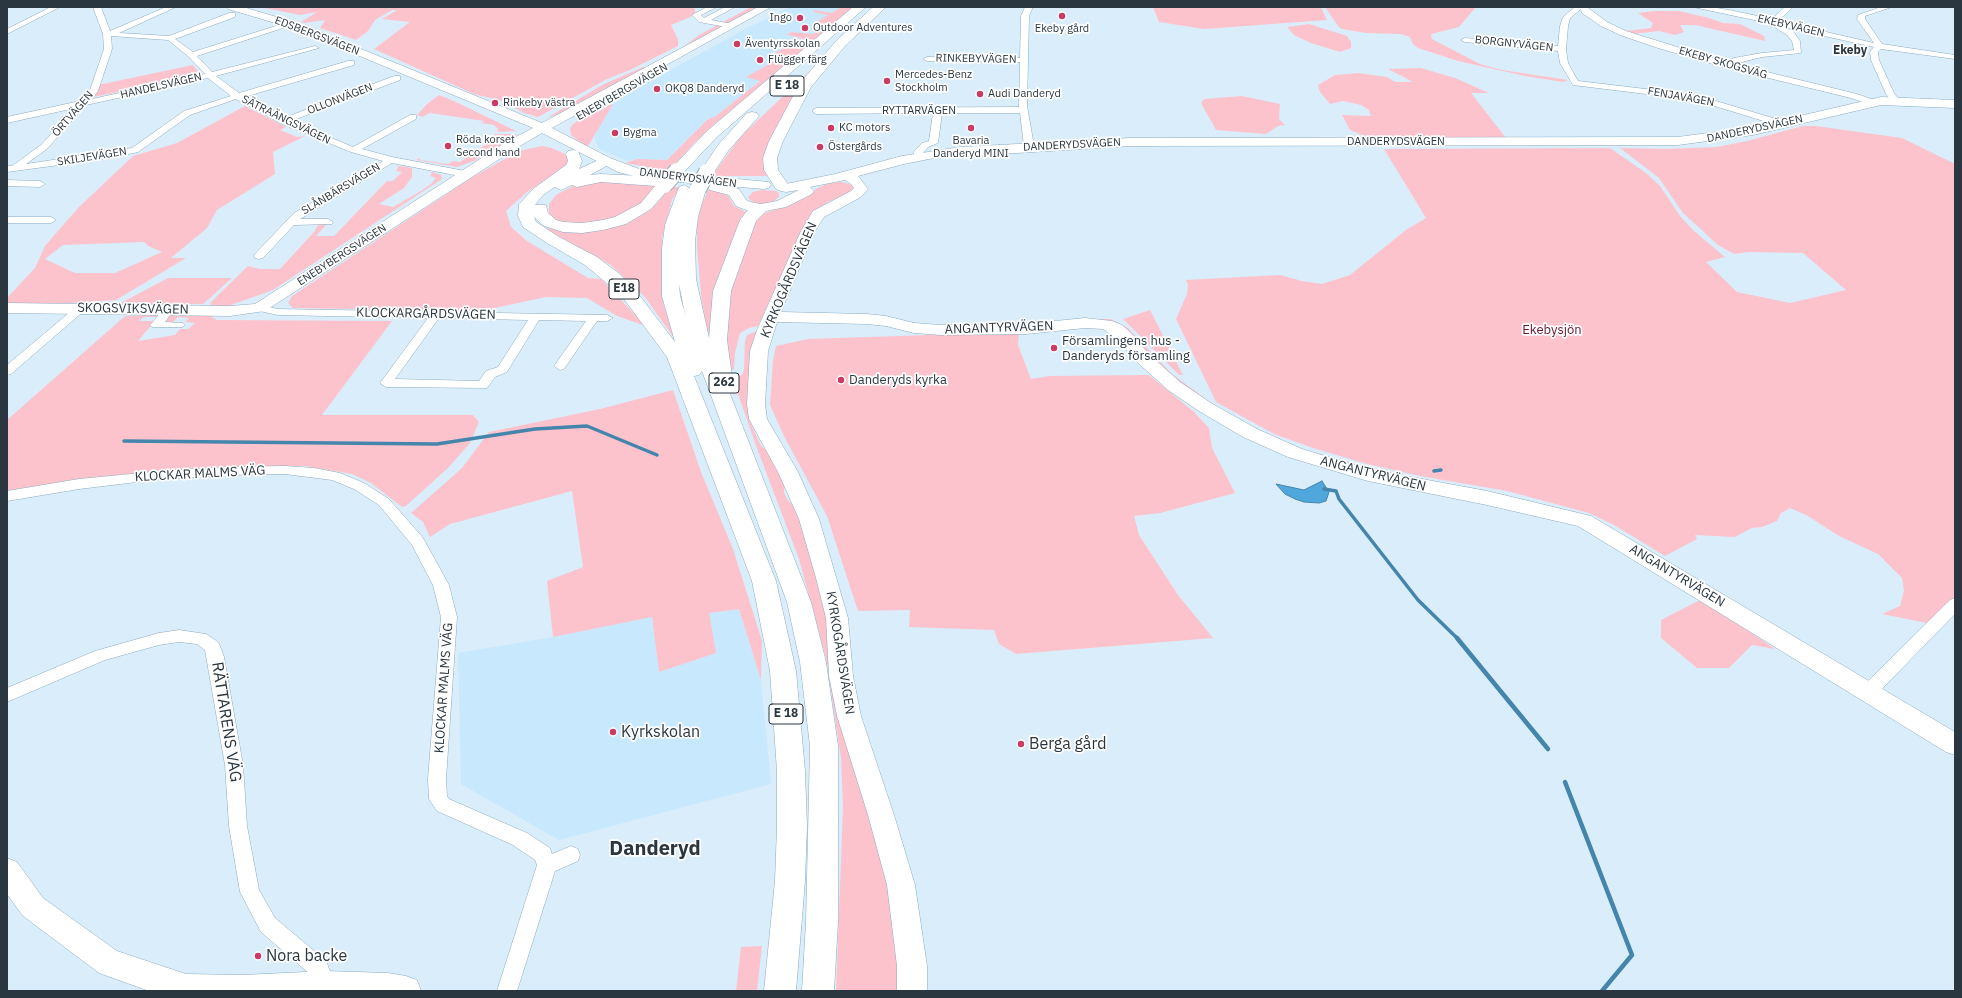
<!DOCTYPE html>
<meta charset="utf-8">
<style>
body{margin:0}
#map{position:relative;width:1962px;height:998px;overflow:hidden;background:#daedfb;font-family:"IBM Plex Sans",sans-serif}
canvas{display:block}
.frame{position:absolute;inset:0;border:8px solid #2a3740;pointer-events:none}
</style>
<div id="map">
<canvas width="1962" height="998"></canvas>
<div class="frame"></div>
</div>
<script>
const c = document.querySelector('canvas').getContext('2d');
c.lineJoin = 'round';
function fillPath(path, color) {
  c.fillStyle = color;
  c.fill(path, 'evenodd');
}
function shape(rows) {
  const path = new Path2D();
  for (const r of rows) {
    path.moveTo(r[0], r[1]);
    for (let i = 2; i < r.length; i += 2) path.lineTo(r[i], r[i + 1]);
  }
  return path;
}
function trace(path, color, width, dash) {
  c.strokeStyle = color;
  c.lineWidth = width;
  c.lineCap = dash ? 'butt' : 'round';
  c.setLineDash(dash || []);
  c.stroke(path);
}
function label(font, color, halo, rows, align = 'center') {
  c.font = font + ' "IBM Plex Sans",sans-serif';
  c.lineWidth = 3.5;
  c.setLineDash([]);
  c.textBaseline = 'middle';
  c.strokeStyle = halo;
  c.fillStyle = color;
  for (const [text, x, y, turn = 0] of rows) {
    c.save();
    c.translate(x, y);
    c.rotate((+turn || 0) * Math.PI / 180);
    c.textAlign = isNaN(turn) ? turn : align;
    if (halo) c.strokeText(text, 0, 0);
    c.fillText(text, 0, 0);
    c.restore();
  }
}
const built = shape([
 [790,7,841,7,832,13,815,10,814,12,829,15,819,25,824,27,815,33,808,35,791,32,788,35,802,38,775,53,767,56,778,58,747,77,761,80,716,116,707,120,667,160,637,159,628,161,599,149,594,138,602,120,613,104,638,88,745,29],
 [739,609,761,680,771,784,559,840,461,784,458,653,553,637,652,617,659,672,709,613]
]);
const green = shape([
 [259,7,694,7,695,10,695,15,671,25,678,39,678,46,630,70,607,79,538,117,524,113,503,101,474,94,374,49,410,22,382,19,397,10,392,10,375,20,368,31,356,40,320,28,325,20,304,23,301,22,317,12,300,15],
 [751,7,761,7,682,48,699,35],
 [841,7,855,7,696,141,669,171,625,163,637,159,667,160,707,120,716,116,760,81,746,77,778,59,766,56,775,53,802,38,787,35,791,32,813,34,823,27,816,26,818,24,815,23,828,15,813,12,815,10,832,13],
 [1153,7,1321,7,1327,20,1204,29,1159,22],
 [1325,7,1476,7,1459,27,1431,34,1432,39,1480,64,1502,70,1568,80,1563,82,1525,76,1458,61,1418,48,1413,44,1410,37,1401,34,1366,33,1342,29,1338,26],
 [1654,11,1679,11,1709,18,1723,23,1740,24,1764,36,1765,41,1695,25,1680,25,1684,32,1675,35,1659,31,1633,34,1626,31,1651,28,1653,23,1638,13],
 [1309,24,1347,36,1351,42,1351,48,1340,52,1311,43,1294,35,1287,27],
 [193,65,200,74,198,76,93,97,98,85],
 [643,67,647,67,561,113,547,118,602,85],
 [1421,68,1455,78,1489,93,1471,93,1506,138,1366,140,1362,135,1350,130,1342,115,1371,116,1369,110,1361,105,1343,101,1330,104,1320,92,1318,85,1335,75,1358,73,1387,77,1395,82,1413,82,1388,69],
 [812,69,813,69,765,166,768,176,712,176,741,136],
 [439,95,456,102,516,131,497,132,498,129,494,125,481,123,484,121,430,113,422,117,417,115,427,104],
 [1242,96,1280,104,1279,119,1285,125,1278,126,1266,134,1216,130,1201,103,1204,99],
 [611,104,613,104,587,148,571,135,570,128,573,124,594,110,600,111],
 [245,106,286,127,280,130,297,137,305,136,273,152,275,174,217,210,207,228,171,258,186,258,116,300,53,304,7,303,7,298,35,268,45,246,78,208,133,156,177,143],
 [144,242,148,246,162,252,115,273,75,273,45,259,63,245],
 [1803,126,1816,126,1902,138,1955,164,1955,599,1927,623,1882,614,1900,606,1904,591,1902,578,1878,554,1839,536,1808,516,1790,508,1781,513,1777,521,1762,527,1752,528,1735,537,1695,535,1697,539,1665,556,1614,525,1589,513,1507,491,1420,476,1367,464,1313,448,1274,434,1216,402,1176,319,1187,294,1188,285,1186,280,1280,275,1302,281,1322,284,1350,275,1406,230,1426,218,1384,149,1610,148,1646,173,1660,186,1680,216,1694,231,1725,257,1706,262,1737,292,1790,303,1846,290,1803,253,1748,252,1734,254,1718,245,1683,213,1659,178,1620,148,1666,149,1717,147,1747,141],
 [495,134,517,134,514,137,474,161,457,167,416,160,420,158,420,160,448,164,453,161,460,162,498,136,494,135],
 [542,146,552,148,565,154,569,161,565,168,527,192,506,211,511,227,527,241,588,278,601,279,646,326,617,316,587,298,546,297,481,311,293,308,288,303,292,296,471,178,519,151],
 [399,166,412,168,412,177,404,188,379,204,393,207,421,191,432,183,436,178,430,176,432,172,441,175,442,179,273,290,228,306,210,306,211,302,248,266,260,269,280,269,314,232,320,222,328,223,316,236,334,236,387,181,393,181,402,172,396,171],
 [610,181,659,186,638,207,610,220,574,224,556,221,549,214,549,204,556,195,575,185],
 [842,182,852,185,853,189,848,194,828,202,809,217,758,326,749,328,740,333,735,353,734,369,731,370,729,362,725,325,728,297,748,235,757,220,762,214,786,206,818,188,829,183],
 [670,187,680,187,672,200,662,238,663,303,674,338,645,297,611,265,547,230,548,226,562,231,641,215,657,203],
 [708,190,723,192,727,194,734,206,746,212,740,222,714,337,708,337,701,295,697,247,697,225,700,209],
 [762,190,776,191,779,193,779,197,773,202,764,204,754,203,749,199,748,197,753,192],
 [168,278,232,278,203,304,119,304],
 [1150,310,1183,375,1179,375,1123,319],
 [161,315,160,317,144,317,139,321,155,321,138,341,175,335,180,329,188,329,195,323,185,322,189,318,178,317,173,322,162,322,169,315,209,315,217,320,392,321,322,415,473,415,479,422,470,443,449,467,406,506,402,507,371,483,352,474,305,466,198,468,108,476,7,492,7,420,125,316],
 [1099,319,1111,319,1128,328,1172,374,1210,402,1208,404,1175,381,1111,321],
 [757,331,751,424,761,446,767,450,784,485,784,493,789,502,796,506,822,581,887,860,905,991,836,991,843,806,841,758,826,658,799,559,755,443,732,377,742,375,744,370,745,341,747,335],
 [1019,332,1018,345,1031,379,1049,376,1149,375,1193,411,1209,428,1212,448,1235,493,1160,513,1134,516,1139,535,1178,595,1213,638,1016,654,999,644,994,630,909,627,910,610,858,611,827,516,785,438,770,405,773,361,776,346,808,339],
 [673,390,701,472,733,549,762,641,761,680,739,609,709,613,716,653,659,672,652,617,553,637,547,581,583,567,572,491,450,524,430,537,423,522,411,513,462,468,489,432,600,409],
 [1702,599,1775,649,1752,645,1729,668,1697,668,1661,638,1661,620],
 [762,946,757,991,736,991,741,947]
]);
const water = shape([
 [1322,481,1329,492,1326,501,1319,503,1304,502,1295,499,1285,494,1276,484,1304,490,1322,481]
]);
const streamFar1 = shape([
 [124,441,437,444,535,429,587,426,657,455],
 [1434,471,1441,470],
 [1324,489,1336,491,1339,499,1418,600,1458,639]
]);
const stream = shape([
 [1457,638,1548,749],
 [1565,782,1632,955,1602,991]
]);
const street = shape([
 [51,7,60,7,7,34,7,29,51,7],
 [93,7,101,7,110,31,166,7,176,7,119,33,169,36,229,13,235,13,235,17,175,39,193,52,279,25,286,27,197,56,212,72,315,46,319,48,216,76,239,93,348,61,354,61,354,65,244,97,284,118,394,76,400,76,400,80,291,121,353,147,410,115,416,115,416,119,362,149,392,157,465,171,470,174,465,177,392,163,300,219,328,219,333,222,332,224,294,225,263,258,259,259,255,258,254,256,255,254,294,213,383,161,351,152,280,123,236,99,190,115,138,152,111,158,7,172,7,166,12,166,41,145,75,108,7,123,7,117,80,101,90,90,104,49,103,34,93,7],
 [111,36,168,40,189,57,205,74,92,99,98,91,112,49,111,36],
 [208,78,231,96,184,111,132,148,26,164,47,149,86,105,208,78],
 [707,7,717,7,701,15,704,18,725,7,735,7,711,20,732,24,732,28,699,22,692,15,707,7],
 [1025,7,1033,7,1029,16,1027,106,1034,146,1032,148,1029,149,1024,146,1020,113,942,113,938,143,928,147,923,153,926,156,921,159,913,153,922,143,929,141,933,113,816,114,812,111,816,108,1019,107,1020,62,927,61,923,59,927,57,1020,58,1021,16,1025,7],
 [1575,7,1587,7,1607,22,1626,31,1725,62,1734,58,1762,53,1794,50,1792,41,1787,35,1768,23,1693,7,1711,7,1729,10,1772,19,1785,7,1793,7,1778,21,1874,43,1857,19,1858,15,1881,7,1892,7,1865,16,1865,19,1882,44,1955,55,1955,59,1881,49,1878,52,1879,60,1894,93,1900,101,1896,104,1893,103,1886,94,1871,60,1870,52,1874,47,1784,27,1793,31,1800,41,1801,53,1762,57,1734,64,1857,94,1874,100,1874,104,1871,105,1851,98,1723,67,1658,48,1620,35,1601,26,1582,13,1581,9,1570,18,1568,26,1566,49,1568,63,1578,81,1696,95,1786,122,1786,126,1783,127,1695,100,1573,85,1560,63,1558,51,1465,42,1461,40,1465,38,1558,46,1560,26,1563,17,1575,7],
 [7,180,40,181,45,184,40,187,7,186,7,180],
 [7,217,51,217,56,220,51,223,7,223,7,217],
 [81,305,85,306,87,308,85,310,11,374,7,375,7,365,77,306,81,305],
 [259,305,278,309,607,315,613,318,607,321,597,321,564,369,560,370,554,366,586,321,539,320,507,372,495,377,487,388,386,387,380,383,428,318,278,315,255,310,253,308,259,305],
 [439,318,528,320,498,367,486,371,479,381,395,379,439,318],
 [168,307,174,310,165,322,183,323,185,325,183,327,152,327,150,325,152,323,164,308,168,307],
 [285,466,314,468,340,473,364,483,389,499,423,538,449,585,457,617,446,779,447,796,449,799,527,833,550,848,552,854,571,846,578,849,580,855,578,861,555,871,517,991,497,991,537,865,535,860,513,845,437,811,429,799,428,779,441,617,433,585,412,545,379,505,354,489,332,480,285,474,226,475,162,479,79,489,7,501,7,491,79,479,162,471,226,467,285,466],
 [1955,598,1955,614,1874,697,1868,699,1862,697,1860,692,1862,687,1950,600,1955,598],
 [179,630,206,634,218,642,220,646,224,657,243,765,247,826,259,890,275,918,326,961,336,986,334,991,318,991,311,975,261,932,240,892,229,826,225,765,205,650,197,644,179,642,159,645,105,660,7,702,7,688,95,651,159,633,179,630]
]);
const secondary = shape([
 [227,7,243,7,300,24,542,123,758,7,771,7,552,128,610,158,642,170,769,182,771,185,769,188,764,189,728,186,739,189,746,200,750,202,761,204,777,201,799,190,786,192,781,191,779,188,781,185,835,174,902,156,961,147,1131,138,1678,137,1753,127,1881,97,1955,100,1955,108,1881,105,1753,135,1678,145,1131,146,934,158,904,164,858,176,868,189,861,197,824,217,815,231,781,312,867,314,886,316,914,323,940,325,1026,324,1085,318,1112,321,1122,325,1131,333,1150,355,1180,382,1211,403,1257,429,1302,449,1368,469,1487,491,1591,516,1955,732,1955,755,1946,752,1578,526,1487,505,1368,481,1288,457,1243,437,1199,411,1168,390,1138,363,1119,341,1103,329,1085,328,1026,334,940,335,914,333,886,326,867,324,777,322,768,351,765,404,767,419,798,472,819,519,848,618,853,676,861,716,894,815,915,885,927,966,927,991,897,991,897,966,887,885,868,815,837,716,829,676,826,618,816,578,799,519,778,472,749,419,747,404,750,351,757,330,801,231,813,211,851,191,854,188,851,184,845,180,810,187,814,191,812,194,786,207,761,212,746,210,736,206,729,195,710,190,708,187,710,185,641,178,618,172,542,133,518,147,265,311,230,316,7,313,7,303,230,306,255,304,508,141,533,128,292,28,228,9,227,7],
 [7,858,17,862,43,898,117,951,186,974,243,975,326,971,388,973,406,976,417,980,421,991,149,991,99,973,23,916,7,894,7,858]
]);
const highway = shape([
 [853,7,866,7,717,137,682,174,672,174,670,171,672,168,707,131,853,7],
 [873,7,886,7,845,46,811,87,783,141,777,158,778,170,789,186,786,189,781,191,776,189,764,170,763,158,769,141,800,83,837,40,873,7],
 [752,112,757,113,759,116,728,151,712,175,702,175,700,172,718,145,747,113,752,112],
 [573,150,578,151,582,161,579,169,605,157,610,158,612,161,610,164,590,175,601,174,660,177,665,179,672,185,651,209,626,224,603,230,582,233,563,232,544,226,534,217,536,222,559,237,597,257,617,272,633,287,675,342,662,296,662,249,665,225,679,187,684,185,691,189,693,186,698,184,703,186,706,189,698,217,695,241,696,279,709,338,713,291,740,220,747,211,755,205,767,205,769,208,756,221,731,291,727,340,732,376,729,380,725,381,811,602,826,662,838,746,838,922,834,991,802,991,806,922,810,746,800,662,787,602,702,371,699,375,694,376,776,581,796,671,805,771,807,827,805,881,796,991,764,991,775,881,777,827,777,771,770,671,752,581,667,357,621,295,585,265,547,243,523,227,518,216,519,204,522,201,533,189,566,165,568,161,566,154,568,151,573,150],
 [601,182,655,186,641,203,615,217,603,220,582,223,564,222,556,220,548,213,546,205,535,205,543,195,555,187,561,190,572,185,577,187,601,182],
 [679,284,684,309,686,317,680,296,679,284]
]);
const highwayBridge = shape([
 [664,185,677,171],
 [698,189,707,172]
]);
const markers = [
 [1062,16,4,"#cb3c64"],
 [800,18,4,"#cb3c64"],
 [805,28,4,"#cb3c64"],
 [737,44,4,"#cb3c64"],
 [760,60,4,"#cb3c64"],
 [887,81,4,"#cb3c64"],
 [657,89,4,"#cb3c64"],
 [980,94,4,"#cb3c64"],
 [495,103,4,"#cb3c64"],
 [831,128,4,"#cb3c64"],
 [971,128,4,"#cb3c64"],
 [615,133,4,"#cb3c64"],
 [448,146,4,"#cb3c64"],
 [820,147,4,"#cb3c64"],
 [1054,348,4,"#cb3c64"],
 [841,380,4,"#cb3c64"],
 [613,732,4,"#cb3c64"],
 [1021,744,4,"#cb3c64"],
 [258,956,4,"#cb3c64"]
];
const farPoinames = [
 ["Ingo",792,18,"right"],
 ["Outdoor Adventures",813,28],
 ["Ekeby gård",1062,29,"center"],
 ["Äventyrsskolan",745,44],
 ["Flügger färg",768,60],
 ["Mercedes-Benz",895,75],
 ["Stockholm",895,88],
 ["OKQ8 Danderyd",665,89],
 ["Audi Danderyd",988,94],
 ["Rinkeby västra",503,103],
 ["KC motors",839,128],
 ["Bygma",623,133],
 ["Röda korset",456,140],
 ["Second hand",456,153],
 ["Bavaria",971,141,"center"],
 ["Danderyd MINI",971,154,"center"],
 ["Östergårds",828,147]
];
const farStreetnames = [
 ["EKEBYVÄGEN",1791,26,13],
 ["EDSBERGSVÄGEN",317,36,21],
 ["BORGNYVÄGEN",1514,44,6],
 ["RINKEBYVÄGEN",976,59,1],
 ["EKEBY SKOGSVÄG",1723,63,16],
 ["HANDELSVÄGEN",161,86,-13],
 ["ENEBYBERGSVÄGEN",622,92,-30],
 ["FENJAVÄGEN",1681,97,10],
 ["OLLONVÄGEN",340,99,-21],
 ["RYTTARVÄGEN",919,111],
 ["ÖRTVÄGEN",73,114,-49],
 ["SÄTRAÄNGSVÄGEN",286,120,26],
 ["DANDERYDSVÄGEN",1755,129,-12],
 ["DANDERYDSVÄGEN",1396,142],
 ["DANDERYDSVÄGEN",1072,145,-3],
 ["SKILJEVÄGEN",92,157,-9],
 ["DANDERYDSVÄGEN",688,178,7],
 ["SLÅNBÄRSVÄGEN",341,189,-31],
 ["ENEBYBERGSVÄGEN",342,255,-33]
];
const farNeighbourhoodnames = [
 ["Ekeby",1850,51]
];
const shields = [
 [787,86,34],
 [624,289,30],
 [724,383,30],
 [786,714,34]
];
const shieldNames = [
 ["E 18",787,86],
 ["E18",624,289],
 ["262",724,383],
 ["E 18",786,714]
];
const streetNames = [
 ["KYRKOGÅRDSVÄGEN",789,280,-67],
 ["SKOGSVIKSVÄGEN",133,309,1],
 ["KLOCKARGÅRDSVÄGEN",426,314,1],
 ["ANGANTYRVÄGEN",999,328,-2],
 ["KLOCKAR MALMS VÄG",200,474,-3],
 ["ANGANTYRVÄGEN",1373,474,14],
 ["ANGANTYRVÄGEN",1677,576,31],
 ["KYRKOGÅRDSVÄGEN",840,653,81],
 ["KLOCKAR MALMS VÄG",444,688,-86]
];
const parkNames = [
 ["Ekebysjön",1552,330]
];
const poiNames = [
 ["Församlingens hus -",1062,341],
 ["Danderyds församling",1062,356],
 ["Danderyds kyrka",849,380]
];
const nearStreetnames = [
 ["RÄTTARENS VÄG",226,722,81]
];
const nearPoinames = [
 ["Kyrkskolan",621,732],
 ["Berga gård",1029,744],
 ["Nora backe",266,956]
];
const nearDistrictnames = [
 ["Danderyd",655,849]
];
fillPath(built, '#c8e8fd');
fillPath(green, '#fdc3cc');
fillPath(water, '#4fa7db');
trace(water, '#4485ac', 1);
trace(streamFar1, '#4485ac', 3.5);
trace(stream, '#4485ac', 4.5);
trace(street, '#8cabbf', 1);
trace(secondary, '#8cabbf', 1);
trace(highway, '#8cabbf', 1);
fillPath(street, '#fff');
fillPath(secondary, '#fff');
fillPath(highway, '#fff');
trace(highwayBridge, '#8cabbf', 18, []);
trace(highwayBridge, '#fff', 16);
for (const [x, y, r, color] of markers) {
  const dot = new Path2D();
  dot.arc(x, y, r, 0, 2 * Math.PI);
  c.fillStyle = color;
  c.fill(dot);
  trace(dot, '#fff', 1.5);
}
label('11px', '#2a3740', '#fff', farPoinames, 'left');
label('11px', '#2a3740', '#fff', farStreetnames);
label('bold 12px', '#2a3740', '#fff', farNeighbourhoodnames);
for (const [x, y, w] of shields) {
  const box = new Path2D();
  box.roundRect(x - w / 2, y - 10, w, 20, 3);
  c.fillStyle = '#fff';
  c.fill(box);
  trace(box, '#2a3740', 1);
}
label('bold 12px', '#2a3740', null, shieldNames);
label('13px', '#2a3740', '#fff', streetNames);
label('13px', '#65142d', '#fff', parkNames);
label('13px', '#2a3740', '#fff', poiNames, 'left');
label('16px', '#2a3740', '#fff', nearStreetnames);
label('16px', '#2a3740', '#fff', nearPoinames, 'left');
label('bold 20px', '#2a3740', '#fff', nearDistrictnames);
</script>
